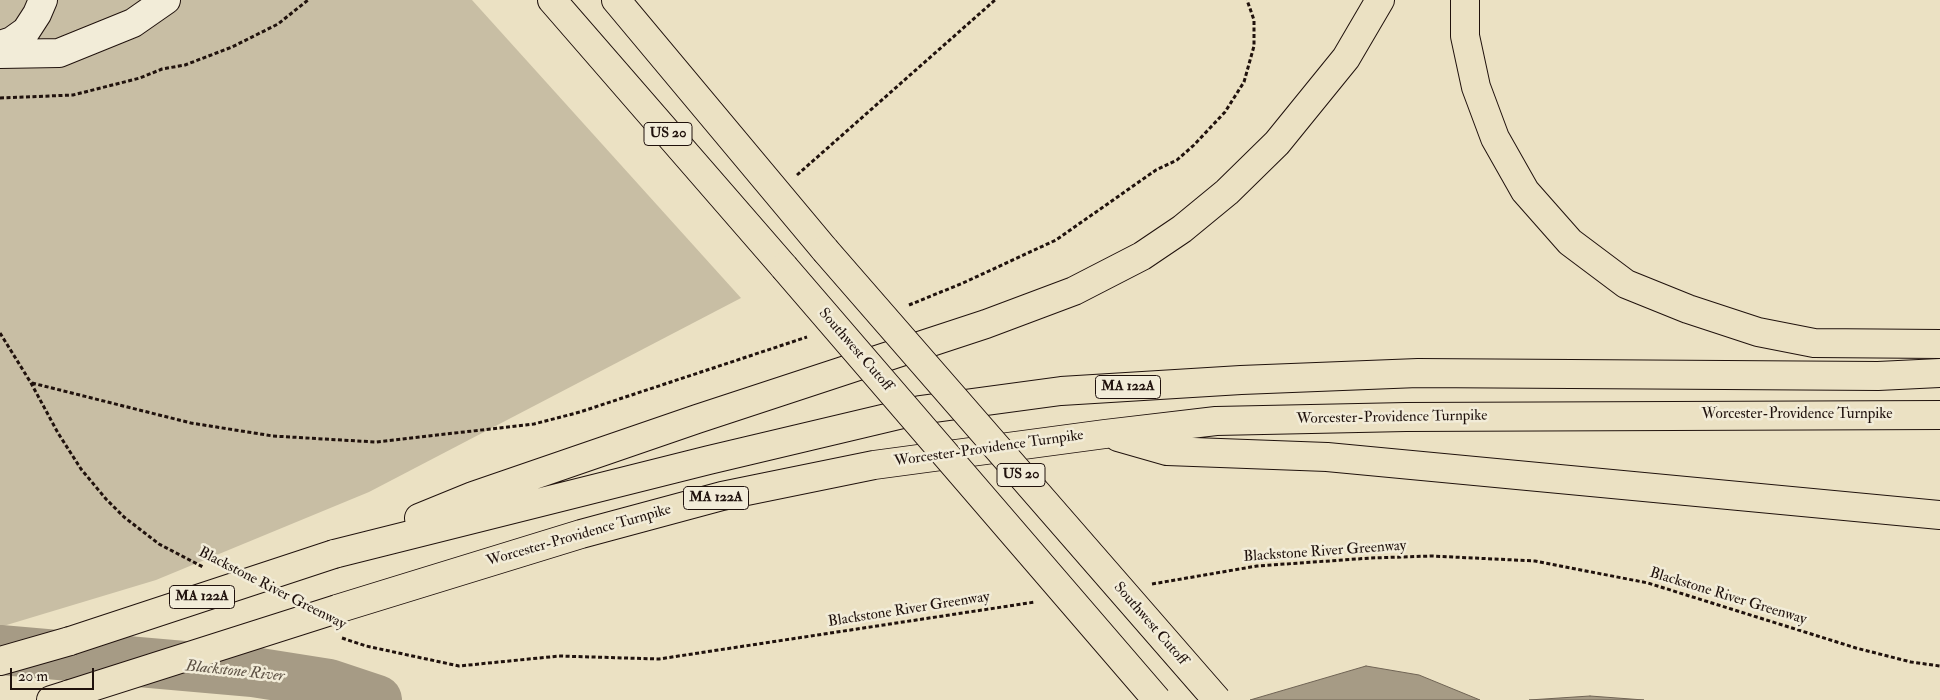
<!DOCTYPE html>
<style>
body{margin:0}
#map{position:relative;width:1940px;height:700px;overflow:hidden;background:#ebe1c3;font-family:"IM FELL Double Pica",serif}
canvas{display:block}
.scale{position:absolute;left:10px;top:668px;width:84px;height:22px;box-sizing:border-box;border:2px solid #20120d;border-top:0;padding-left:6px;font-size:15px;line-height:18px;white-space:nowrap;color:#20120d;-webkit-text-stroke:4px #f2ecd8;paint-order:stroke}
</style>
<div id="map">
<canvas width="1940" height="700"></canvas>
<div class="scale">20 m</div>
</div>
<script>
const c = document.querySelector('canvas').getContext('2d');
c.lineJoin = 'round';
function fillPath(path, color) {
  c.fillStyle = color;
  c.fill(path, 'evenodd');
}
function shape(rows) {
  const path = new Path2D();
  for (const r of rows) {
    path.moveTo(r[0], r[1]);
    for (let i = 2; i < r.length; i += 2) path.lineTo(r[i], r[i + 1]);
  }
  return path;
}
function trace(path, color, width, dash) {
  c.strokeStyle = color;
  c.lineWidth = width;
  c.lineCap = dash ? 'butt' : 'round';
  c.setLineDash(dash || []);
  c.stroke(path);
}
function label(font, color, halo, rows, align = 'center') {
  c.font = font + ' "IM FELL Double Pica",serif';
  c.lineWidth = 5;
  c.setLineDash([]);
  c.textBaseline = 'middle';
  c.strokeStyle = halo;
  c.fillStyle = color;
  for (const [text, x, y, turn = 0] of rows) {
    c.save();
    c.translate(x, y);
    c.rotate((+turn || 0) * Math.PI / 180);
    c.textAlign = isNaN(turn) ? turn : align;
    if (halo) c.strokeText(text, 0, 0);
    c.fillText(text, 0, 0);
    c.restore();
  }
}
const green = shape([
 [0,0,472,0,741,298,369,492,156,580,0,627]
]);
const water = shape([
 [1366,666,1419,675,1480,700,1250,700,1366,666],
 [1590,696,1644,700,1529,700,1590,696]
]);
const river = shape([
 [0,650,253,672,329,684,377,700]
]);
const path = shape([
 [0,98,73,95,140,78,162,69,185,65,232,47,278,24,308,0],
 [797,175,995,0],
 [909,305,963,283,1056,240,1156,170,1177,160,1194,145,1225,112,1244,82,1254,46,1254,20,1247,0],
 [0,333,31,383,58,433,81,469,106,499,124,517,159,544,203,567],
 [32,383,191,423,273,436,376,442,534,424,580,412,807,337],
 [1152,584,1257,566,1371,558,1432,556,1535,561,1648,583,1856,648,1911,662,1940,666],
 [342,638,366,646,459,666,559,656,659,659,1035,602]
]);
const secondary = shape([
 [0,45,12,41,26,31,37,14,43,0],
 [0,54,59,53,133,23,166,0]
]);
const primary = shape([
 [552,0,784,267],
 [616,0,825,250]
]);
const motorway = shape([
 [1465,0,1465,36,1476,87,1495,138,1525,191,1570,242,1626,284,1688,309,1758,332,1814,343,1940,344],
 [1118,437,1167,451,1327,457,1940,515],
 [419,518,473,496,697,419,986,324,1074,291,1142,256,1182,229,1227,192,1277,143,1346,58,1380,0],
 [334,554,709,460,920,410,1061,391,1241,380,1418,373,1878,376,1940,373],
 [337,609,581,534,722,496,874,465,1105,434,1216,421,1406,417,1940,415],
 [0,661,70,641],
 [51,700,70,694]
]);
const primaryBridge = shape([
 [825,250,1217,700],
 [784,267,1157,700]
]);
const motorwayBridge = shape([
 [70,641,334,554],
 [70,694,337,609]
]);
const shields = [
 [668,134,48],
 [1128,387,65],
 [1021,475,48],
 [716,498,65],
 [202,597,65]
];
const shieldNames = [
 ["US 20",668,134],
 ["MA 122A",1128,387],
 ["US 20",1021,475],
 ["MA 122A",716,498],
 ["MA 122A",202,597]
];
const streetNames = [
 ["Southwest Cutoff",855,350,49],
 ["Worcester-Providence Turnpike",1797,415],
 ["Worcester-Providence Turnpike",1392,418,-1],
 ["Worcester-Providence Turnpike",989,449,-8],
 ["Worcester-Providence Turnpike",579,536,-16],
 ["Blackstone River Greenway",1325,552,-4],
 ["Blackstone River Greenway",272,589,27],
 ["Blackstone River Greenway",1728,597,17],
 ["Blackstone River Greenway",909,610,-9],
 ["Southwest Cutoff",1150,624,49]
];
const waterNames = [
 ["Blackstone River",235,672,6]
];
fillPath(green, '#c8bea4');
fillPath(water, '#a69b85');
trace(water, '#706455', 1);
trace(river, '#a69b85', 50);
trace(secondary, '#20120d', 30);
trace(primary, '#20120d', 30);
trace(motorway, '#20120d', 30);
trace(path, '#20120d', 3, [4, 2.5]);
trace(secondary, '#f2ecd8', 28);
trace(primary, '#ebe1c3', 28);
trace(motorway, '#ebe1c3', 28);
trace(primaryBridge, '#20120d', 30, []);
trace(motorwayBridge, '#20120d', 30, []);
trace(primaryBridge, '#ebe1c3', 28);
trace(motorwayBridge, '#ebe1c3', 28);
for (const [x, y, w] of shields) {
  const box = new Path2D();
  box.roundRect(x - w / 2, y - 11.5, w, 23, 4);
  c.fillStyle = '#f2ecd8';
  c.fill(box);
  trace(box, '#20120d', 1);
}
label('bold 14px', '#20120d', null, shieldNames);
label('15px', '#20120d', '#f2ecd8', streetNames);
label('italic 16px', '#5c5043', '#f2ecd8', waterNames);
</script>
